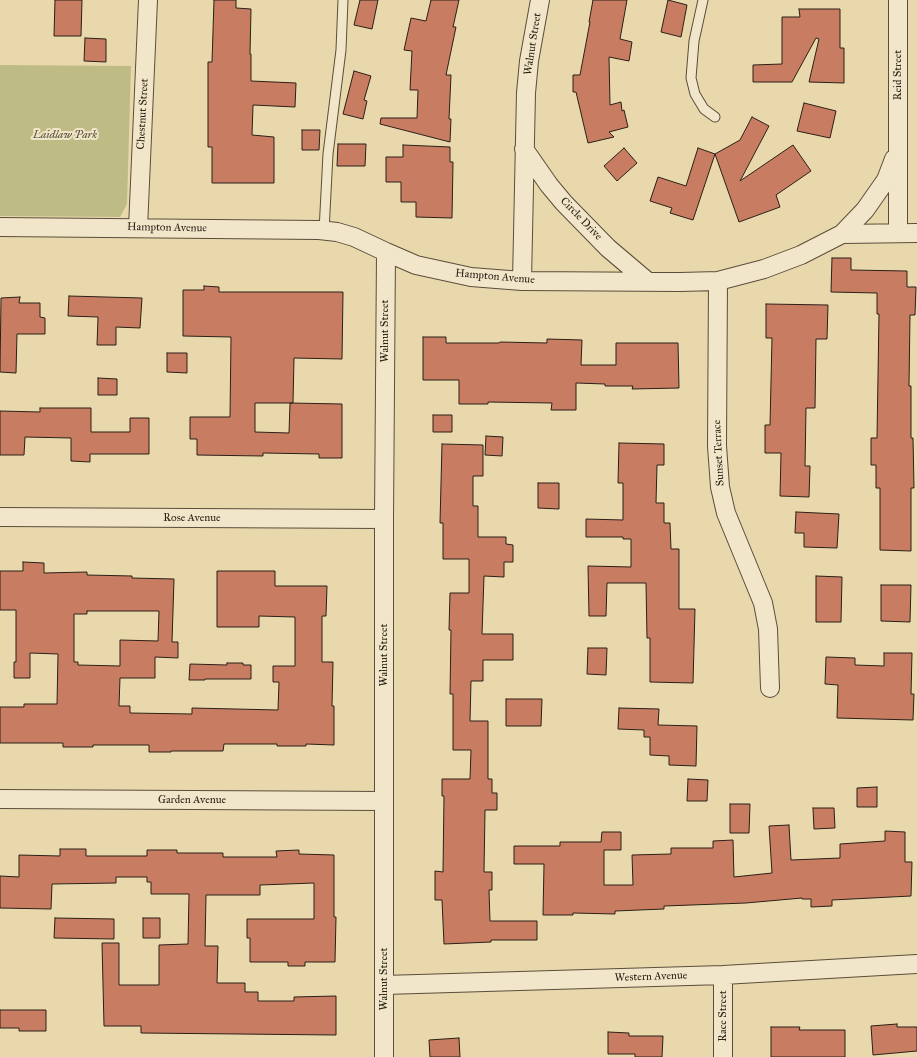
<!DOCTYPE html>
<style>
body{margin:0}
canvas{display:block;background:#e9d8ac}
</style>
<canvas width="917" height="1057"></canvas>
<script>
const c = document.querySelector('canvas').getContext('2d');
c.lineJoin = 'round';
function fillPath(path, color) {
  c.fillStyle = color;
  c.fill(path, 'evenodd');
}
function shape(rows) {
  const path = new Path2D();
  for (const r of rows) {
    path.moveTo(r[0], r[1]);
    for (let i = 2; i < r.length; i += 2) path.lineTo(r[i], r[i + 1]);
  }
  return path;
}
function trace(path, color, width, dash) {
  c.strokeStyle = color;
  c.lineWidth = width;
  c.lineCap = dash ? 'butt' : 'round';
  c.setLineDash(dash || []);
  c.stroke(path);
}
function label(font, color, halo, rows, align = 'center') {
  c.font = font + ' "IM FELL Great Primer",serif';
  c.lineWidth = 4;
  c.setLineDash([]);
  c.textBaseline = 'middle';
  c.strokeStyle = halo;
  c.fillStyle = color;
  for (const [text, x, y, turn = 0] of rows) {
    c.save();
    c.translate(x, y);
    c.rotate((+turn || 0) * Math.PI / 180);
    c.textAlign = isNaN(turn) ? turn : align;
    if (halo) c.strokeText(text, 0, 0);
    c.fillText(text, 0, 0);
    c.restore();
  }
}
const green = shape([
 [0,65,131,66,127,204,120,217,0,216]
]);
const building = shape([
 [55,0,82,0,81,36,54,36,55,0],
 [214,0,236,0,236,8,251,9,250,54,251,54,251,81,296,83,295,107,253,105,252,135,274,137,274,183,212,183,212,147,208,147,208,62,212,62,214,0],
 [360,0,378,0,372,29,354,25,360,0],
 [431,0,459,0,453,27,456,27,446,75,451,75,449,119,451,119,450,142,380,124,381,118,417,118,418,90,410,90,412,51,404,50,411,18,426,21,431,0],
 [593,0,627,0,620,39,632,42,629,61,609,57,610,105,621,102,622,111,624,110,628,127,609,132,614,137,588,143,576,92,573,92,573,75,580,75,590,22,589,22,593,0],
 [668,0,687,5,681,37,661,32,668,0],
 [799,9,840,9,840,48,844,48,844,83,809,82,819,39,816,38,792,82,753,82,753,65,782,64,782,17,800,17,799,9],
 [85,38,106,39,106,62,84,61,85,38],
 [354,71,371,76,364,100,367,101,363,119,343,114,354,71],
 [804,103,836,111,830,138,797,131,804,103],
 [752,117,769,126,740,181,793,145,811,171,776,195,780,207,739,222,715,154,740,140,752,117],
 [302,130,320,130,319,150,302,150,302,130],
 [338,144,366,144,365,166,337,166,338,144],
 [403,145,450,147,450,162,453,162,452,218,416,217,416,202,401,202,401,182,386,182,386,157,403,157,403,145],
 [624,148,637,163,617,181,604,166,624,148],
 [698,148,715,154,693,220,670,213,672,208,650,201,658,177,686,186,698,148],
 [832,258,851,258,851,270,907,271,907,287,916,287,915,315,910,315,909,386,911,386,911,438,913,438,914,488,911,488,911,551,880,550,880,488,876,488,876,465,871,465,871,438,877,438,879,314,877,314,877,293,831,292,832,258],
 [204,286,219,287,219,292,343,292,342,359,294,358,293,403,255,403,255,432,289,433,290,403,342,404,342,458,319,458,319,454,263,453,263,456,197,455,197,439,190,439,190,417,230,417,231,337,183,336,183,290,204,290,204,286],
 [69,296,142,298,140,328,116,327,116,345,97,345,98,317,68,316,69,296],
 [20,297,19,303,40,303,40,317,45,318,45,334,17,334,16,373,0,372,1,298,20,297],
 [766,304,828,305,827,339,816,339,815,408,806,408,805,466,810,466,809,497,780,496,781,453,765,453,765,425,770,425,772,338,766,338,766,304],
 [423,337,446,337,446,343,499,343,500,342,547,343,547,339,582,340,581,365,616,365,616,343,678,343,679,388,632,389,633,386,605,386,605,384,576,383,576,410,551,410,552,403,488,402,488,404,459,404,459,380,423,380,423,337],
 [167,353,187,353,187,373,167,372,167,353],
 [98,378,117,379,117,395,98,395,98,378],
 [40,408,91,408,91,432,130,432,130,418,149,418,149,454,90,454,90,462,71,461,71,438,25,437,24,455,0,455,0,411,40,412,40,408],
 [433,415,452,415,452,432,433,432,433,415],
 [486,436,503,437,502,456,485,455,486,436],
 [619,443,664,444,664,465,657,465,656,503,664,503,664,523,670,523,671,549,679,549,679,609,695,609,693,683,650,682,650,638,647,638,646,583,607,583,606,616,589,616,588,566,631,567,631,539,623,539,623,537,586,537,586,519,623,520,623,483,618,483,619,443],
 [442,444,483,445,483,476,473,476,473,506,478,506,478,537,506,537,506,544,513,545,513,562,504,562,504,577,484,576,482,634,513,634,513,660,483,660,483,681,471,681,470,721,488,721,488,779,492,779,492,793,497,793,497,810,485,810,484,872,492,872,492,890,489,890,490,921,537,921,537,940,491,940,491,942,444,944,442,900,435,900,435,871,443,872,444,796,442,796,442,779,470,779,471,750,453,750,453,694,450,694,451,630,449,630,450,593,469,593,469,559,443,559,443,523,440,523,442,444],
 [538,483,559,483,559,509,538,508,538,483],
 [796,512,839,514,837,548,804,547,804,533,795,533,796,512],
 [23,562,44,563,44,573,87,572,87,575,132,576,132,578,174,579,172,642,178,642,178,658,155,657,155,678,120,678,119,706,130,706,130,713,192,714,192,708,278,710,279,682,273,682,273,666,295,666,295,617,259,616,259,627,217,627,217,571,275,571,275,586,327,586,326,616,322,616,322,662,333,662,332,706,334,706,334,745,306,744,306,746,277,746,277,744,224,744,223,751,171,751,171,752,149,752,149,745,93,745,93,747,63,747,63,743,0,743,0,707,24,707,24,704,57,704,58,654,30,653,30,678,14,678,14,662,16,662,16,610,0,610,0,571,23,571,23,562],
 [87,611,159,611,158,641,120,640,120,666,78,665,78,662,74,662,74,614,87,614,87,611],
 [816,576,842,577,841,622,816,622,816,576],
 [881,585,911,585,910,622,881,621,881,585],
 [588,648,607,648,606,675,587,674,588,648],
 [884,653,912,653,911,694,914,694,913,720,837,718,838,685,825,684,826,657,855,658,855,665,884,666,884,653],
 [227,663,243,663,243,665,251,665,251,679,205,679,205,680,189,680,190,664,227,665,227,663],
 [506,699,542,699,541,726,506,726,506,699],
 [619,708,659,709,658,725,697,726,696,766,669,765,669,756,650,755,650,737,644,737,644,730,618,729,619,708],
 [688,779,708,780,707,801,687,801,688,779],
 [877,787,877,807,857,807,857,788,877,787],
 [730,804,750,804,749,833,730,833,730,804],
 [813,808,834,808,835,828,814,829,813,808],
 [789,825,791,860,840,858,840,844,885,841,885,831,905,832,905,862,912,862,911,896,832,900,832,906,811,907,811,899,802,899,802,898,746,903,664,906,664,909,615,911,615,914,573,913,573,915,543,915,544,864,514,864,514,846,560,846,560,842,601,842,602,832,621,832,621,850,604,850,604,885,633,885,632,855,671,854,671,848,713,848,713,841,733,840,734,877,772,873,769,826,789,825],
 [60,849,86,849,86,856,147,856,147,850,177,850,177,853,223,853,223,857,277,857,276,851,299,850,299,854,334,855,334,917,336,917,335,962,305,962,305,966,288,966,288,962,250,962,250,938,247,938,247,919,314,919,314,883,260,885,260,895,206,895,205,946,218,946,217,983,245,983,245,992,258,992,258,1001,294,1001,294,997,336,996,336,1035,141,1033,141,1026,104,1026,102,943,119,943,119,985,159,985,159,945,188,944,189,894,151,894,151,882,147,882,147,877,116,877,116,883,52,884,51,909,0,908,0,876,19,877,19,855,60,856,60,849],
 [55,918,114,919,114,939,54,938,55,918],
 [143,918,160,918,160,938,143,938,143,918],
 [0,1010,46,1010,46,1031,19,1031,19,1028,0,1028,0,1010],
 [897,1024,897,1027,917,1027,917,1051,873,1055,871,1026,897,1024],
 [771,1027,800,1027,799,1030,845,1030,845,1057,771,1057,771,1027],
 [608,1032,629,1033,629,1036,663,1036,662,1057,635,1057,635,1054,608,1054,608,1032],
 [459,1038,460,1057,430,1057,429,1040,459,1038]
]);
const lane = shape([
 [703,0,694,41,691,78,695,94,704,109,715,117],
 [324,231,328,154,341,50,343,0]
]);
const street = shape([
 [898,0,898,233],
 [524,149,549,185,564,203,608,248,647,281],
 [0,227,319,230,337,232,354,237,386,252,416,265,471,277,522,281,680,282,718,281,764,269,801,255,842,234,917,233],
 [138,228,148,0],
 [842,234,865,210,886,180,894,159],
 [522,281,526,93,529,61,540,0],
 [718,281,717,446,720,487,726,513,763,603,768,629,770,688],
 [0,517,384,519],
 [0,799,384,801],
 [384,985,723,975,917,964],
 [384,1057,384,519,386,252],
 [723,1057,723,975]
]);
const streetNames = [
 ["Walnut Street",533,44,-81],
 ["Reid Street",898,75,-90],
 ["Chestnut Street",143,114,-87],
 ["Circle Drive",581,219,46],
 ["Hampton Avenue",167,228,1],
 ["Hampton Avenue",495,277,5],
 ["Walnut Street",385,331,-90],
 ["Sunset Terrace",719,453,-93],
 ["Rose Avenue",192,518],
 ["Walnut Street",384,655,-90],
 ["Garden Avenue",192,800],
 ["Western Avenue",651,977,-2],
 ["Walnut Street",384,979,-90],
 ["Race Street",723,1016,-90]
];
const parkNames = [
 ["Laidlaw Park",65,135]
];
fillPath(green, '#bebc84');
fillPath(building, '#c87d63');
trace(building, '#2a2016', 1);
trace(lane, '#5a4e3c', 11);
trace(street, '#5a4e3c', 20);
trace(lane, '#f1e6c9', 9);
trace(street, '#f1e6c9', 18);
label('11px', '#2a2016', '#f1e6c9', streetNames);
label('italic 11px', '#564f37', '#f1e6c9', parkNames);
</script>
